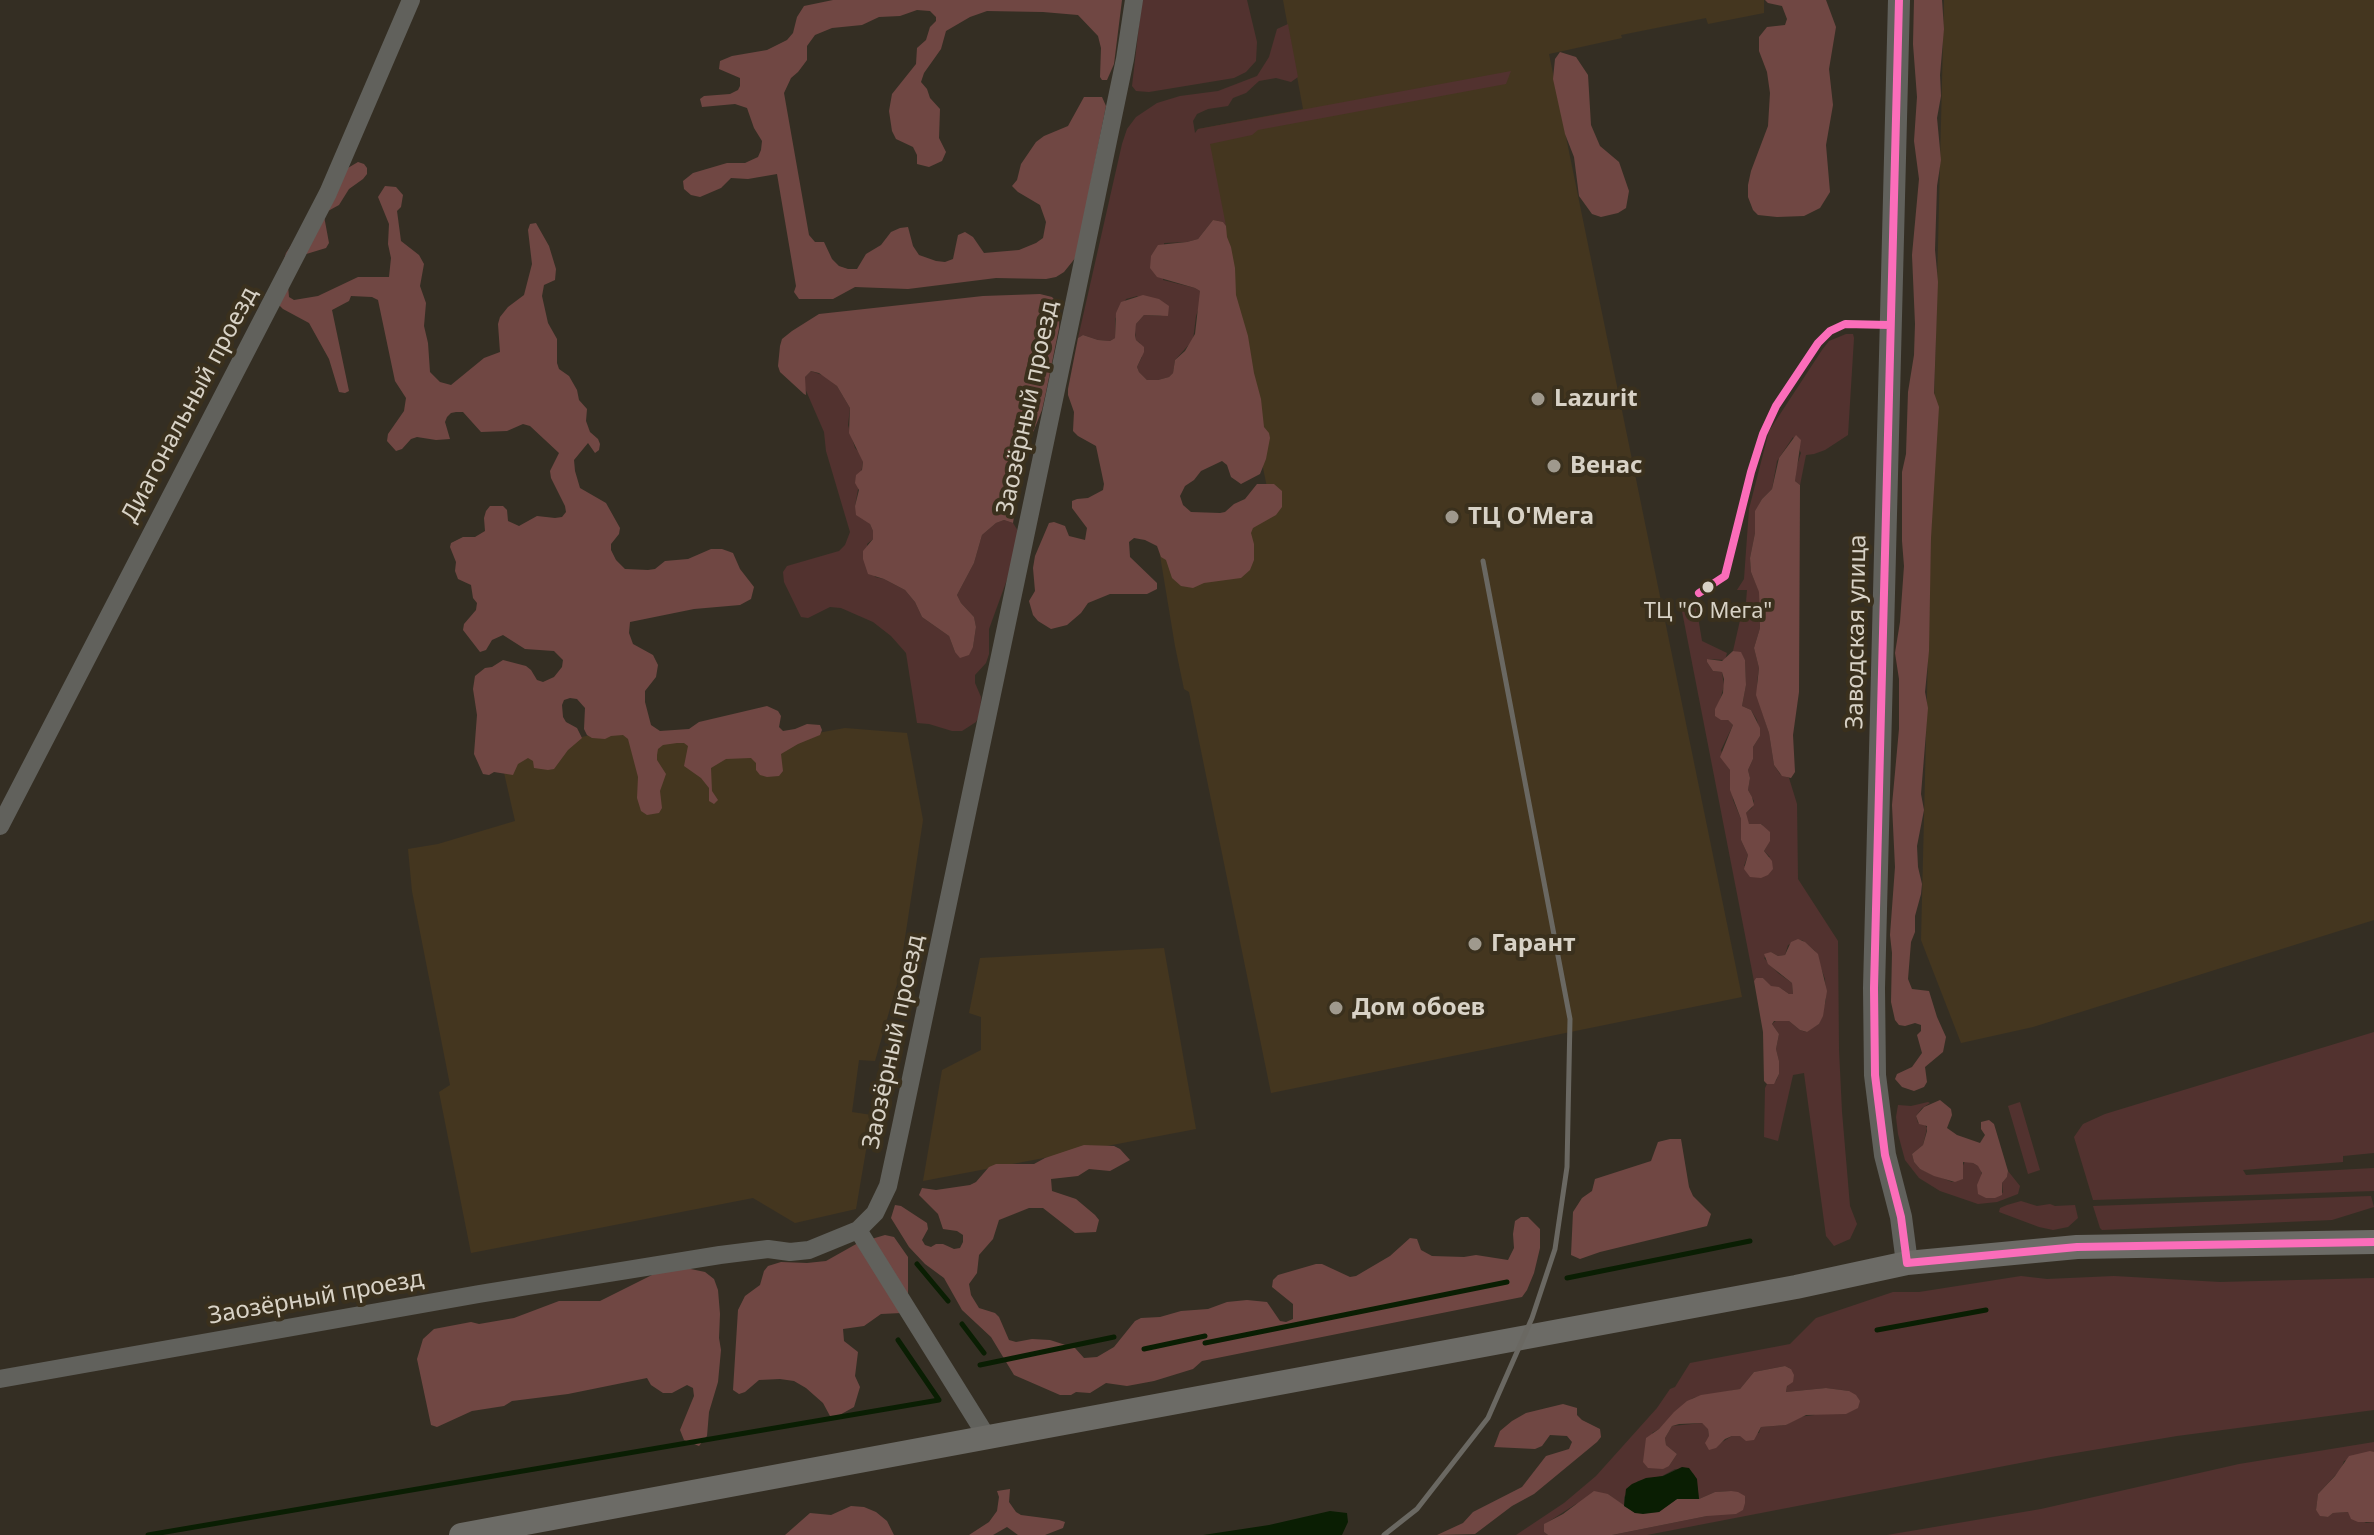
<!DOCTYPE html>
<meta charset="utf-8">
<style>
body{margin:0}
canvas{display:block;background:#342e23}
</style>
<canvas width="2374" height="1535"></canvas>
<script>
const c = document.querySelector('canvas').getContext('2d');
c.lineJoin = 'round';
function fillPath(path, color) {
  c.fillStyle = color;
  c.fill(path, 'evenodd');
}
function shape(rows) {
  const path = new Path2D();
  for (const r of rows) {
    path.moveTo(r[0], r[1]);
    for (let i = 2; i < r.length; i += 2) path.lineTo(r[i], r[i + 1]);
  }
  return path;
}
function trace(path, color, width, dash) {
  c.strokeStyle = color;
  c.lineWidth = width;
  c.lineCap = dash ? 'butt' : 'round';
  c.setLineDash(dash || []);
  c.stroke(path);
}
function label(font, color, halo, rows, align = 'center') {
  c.font = font + ' "Noto Sans",sans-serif';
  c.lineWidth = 8;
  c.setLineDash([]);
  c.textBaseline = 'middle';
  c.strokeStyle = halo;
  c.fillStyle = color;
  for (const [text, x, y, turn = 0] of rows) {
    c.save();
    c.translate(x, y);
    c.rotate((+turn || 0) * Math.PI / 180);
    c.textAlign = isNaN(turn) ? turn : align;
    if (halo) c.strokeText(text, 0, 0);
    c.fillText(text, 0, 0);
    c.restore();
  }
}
const built = shape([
 [1283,0,1764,0,1764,13,1708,24,1706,18,1621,35,1622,38,1549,54,1742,997,1271,1093,1189,692,1184,689,1175,646,1156,531,1271,507,1195,135,1198,129,1303,109],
 [1944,0,2374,0,2374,920,2033,1027,1961,1043,1921,940],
 [636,725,656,737,709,725,714,752,845,728,907,733,923,820,899,977,875,1061,859,1060,852,1112,872,1115,856,1209,795,1223,753,1198,471,1253,439,1092,450,1085,412,891,408,849,438,844,515,821,500,755],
 [1164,948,1196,1129,923,1181,942,1070,981,1050,981,1017,969,1013,980,958]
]);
const green = shape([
 [1142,0,1247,0,1257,42,1256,61,1246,72,1234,78,1149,92,1136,91,1132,86],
 [1288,24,1298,77,1291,82,1276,78,1259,81,1246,93,1233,98,1228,106,1208,109,1197,114,1193,121,1195,133,1198,129,1511,71,1506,84,1258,130,1252,135,1210,144,1226,226,1223,222,1213,220,1198,239,1187,242,1164,243,1163,280,1195,288,1200,291,1200,304,1196,316,1193,340,1175,360,1173,373,1169,377,1158,380,1147,380,1139,372,1137,367,1142,357,1140,343,1136,340,1135,330,1136,324,1144,315,1162,316,1137,296,1126,299,1115,319,1115,338,1110,341,1098,340,1083,335,1078,338,1122,144,1127,129,1136,117,1157,103,1180,96,1218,91,1257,76,1269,57,1277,29],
 [1846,334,1853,334,1854,338,1848,435,1825,450,1814,454,1806,455,1800,485,1795,481,1796,468,1801,453,1793,437,1777,461,1772,489,1762,499,1755,512,1755,533,1750,558,1751,572,1759,591,1760,628,1754,648,1759,668,1757,682,1760,705,1769,733,1774,765,1780,774,1789,778,1797,804,1798,879,1838,941,1839,1050,1842,1112,1850,1206,1857,1224,1850,1239,1834,1246,1826,1236,1804,1073,1793,1075,1778,1141,1764,1137,1765,1088,1767,1084,1776,1081,1779,1074,1779,1061,1776,1049,1779,1034,1772,1024,1777,1020,1789,1021,1800,1030,1806,1032,1819,1024,1826,1000,1825,979,1815,951,1802,940,1788,945,1785,955,1778,956,1771,952,1764,958,1778,973,1792,983,1793,994,1789,994,1779,987,1771,987,1763,978,1756,978,1754,981,1680,601,1691,600,1696,605,1702,641,1727,653,1725,660,1708,659,1707,662,1713,671,1722,672,1724,686,1719,703,1721,720,1728,720,1733,725,1721,750,1724,761,1730,770,1733,800,1741,819,1741,840,1748,855,1744,866,1770,857,1764,851,1768,844,1762,824,1749,824,1746,821,1746,813,1752,808,1754,801,1748,790,1750,778,1748,770,1753,759,1753,747,1760,736,1757,720,1751,710,1742,706,1746,685,1745,660,1741,653,1733,651,1741,616,1745,615,1747,590,1737,590,1744,579,1749,509,1769,431,1822,350,1829,341],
 [811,371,825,376,837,386,850,408,848,425,855,448,861,454,863,462,855,506,870,524,873,531,873,539,867,544,875,577,884,579,905,590,915,602,922,617,949,636,955,652,973,647,976,627,974,617,961,603,957,595,974,563,982,535,996,523,1004,520,1013,523,1018,531,1009,574,989,629,989,654,986,663,975,675,975,683,981,697,980,714,976,722,962,731,952,731,929,724,917,723,906,653,891,636,873,622,841,608,830,607,808,618,801,617,784,582,783,572,787,566,839,551,845,545,850,532,826,451,824,432,804,386,805,377],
 [2374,1032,2374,1153,2343,1156,2343,1162,2243,1170,2246,1175,2374,1168,2374,1191,2093,1200,2074,1137,2083,1124,2105,1114],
 [1928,1102,1930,1103,1922,1108,1916,1116,1918,1123,1924,1124,1927,1128,1923,1145,1912,1154,1914,1162,1920,1169,1952,1182,1962,1179,1961,1170,1965,1161,1973,1163,1981,1168,1982,1179,2003,1193,2002,1183,2007,1177,2008,1171,2020,1186,2018,1194,1997,1202,1978,1204,1940,1191,1919,1178,1905,1160,1898,1134,1896,1117,1898,1105,1911,1106],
 [2020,1102,2040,1170,2028,1174,2008,1106],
 [2371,1196,2374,1207,2332,1220,2102,1230,2100,1228,2093,1206],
 [2021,1201,2037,1206,2050,1204,2055,1206,2075,1205,2078,1218,2068,1227,2053,1230,2039,1227,1999,1212,2000,1208,2007,1205],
 [2021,1276,2047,1279,2114,1276,2220,1282,2374,1278,2374,1410,2177,1436,2051,1457,1647,1535,1612,1535,1707,1516,1731,1491,1715,1492,1699,1499,1696,1478,1693,1473,1675,1469,1662,1476,1638,1481,1624,1497,1624,1506,1608,1494,1576,1504,1545,1524,1544,1532,1548,1535,1516,1535,1564,1503,1596,1476,1657,1408,1670,1389,1675,1387,1690,1363,1790,1344,1816,1318,1893,1292,1919,1292],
 [1785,1366,1791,1369,1786,1392,1826,1388,1849,1391,1814,1415,1799,1417,1786,1425,1761,1427,1759,1433,1732,1436,1719,1444,1709,1436,1708,1428,1702,1423,1672,1426,1665,1438,1666,1445,1677,1454,1669,1466,1652,1433,1659,1429,1693,1398,1740,1389,1754,1372],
 [2374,1442,2374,1452,2344,1461,2341,1469,2318,1494,2316,1510,2321,1516,2328,1517,2333,1513,2348,1512,2366,1523,2374,1522,2374,1535,1887,1535,2041,1509,2239,1464]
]);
const forest = shape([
 [833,0,1122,0,1114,64,1107,80,1102,80,1100,77,1101,48,1098,36,1078,15,1043,12,987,11,970,17,946,31,941,49,924,73,921,82,927,89,930,98,940,109,939,138,946,152,942,161,929,167,917,164,917,155,913,147,896,139,892,131,889,111,892,94,916,64,917,48,926,40,930,27,936,21,936,17,930,11,917,10,900,16,879,17,862,25,832,28,815,35,807,46,807,60,798,72,791,78,784,93,809,235,815,242,824,242,832,259,839,266,848,269,857,269,866,254,881,245,891,232,900,228,908,227,913,246,919,255,936,261,945,262,953,259,958,235,965,232,973,237,984,253,1019,250,1036,243,1043,238,1046,222,1040,205,1018,192,1012,186,1017,180,1021,164,1036,142,1044,136,1068,126,1084,97,1102,97,1106,106,1076,257,1064,272,1056,277,1046,279,996,278,908,289,855,287,833,299,799,299,794,292,796,286,777,174,748,179,731,178,721,188,700,197,691,195,684,189,683,181,693,173,727,163,745,163,758,157,761,150,762,141,754,128,747,108,735,104,702,107,700,99,704,96,730,94,738,90,740,86,740,78,719,69,720,61,732,56,767,50,787,40,793,33,797,17,804,6],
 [1765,0,1826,0,1836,27,1829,69,1833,105,1826,145,1830,192,1820,208,1804,216,1777,217,1758,215,1753,210,1748,197,1748,185,1751,171,1768,126,1770,93,1767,72,1759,51,1759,37,1767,27,1785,25,1787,19,1782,6,1768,3],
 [1914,0,1942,0,1944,29,1940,75,1941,96,1937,118,1941,160,1937,186,1935,250,1938,282,1934,393,1939,407,1931,538,1929,651,1925,692,1928,708,1921,794,1924,810,1917,846,1918,867,1922,884,1921,894,1915,916,1915,932,1911,942,1908,979,1912,989,1929,991,1937,1017,1946,1037,1943,1052,1925,1067,1927,1082,1924,1087,1914,1091,1902,1087,1895,1079,1897,1074,1912,1067,1922,1053,1917,1035,1921,1031,1921,1025,1915,1023,1905,1026,1899,1025,1895,1020,1891,1002,1892,953,1890,935,1895,867,1892,805,1899,729,1899,679,1895,653,1900,622,1904,566,1902,541,1902,472,1906,454,1908,392,1914,355,1915,324,1912,255,1919,179,1914,141,1917,97,1913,44],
 [1560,52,1576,57,1588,75,1591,125,1600,146,1619,162,1629,191,1626,208,1618,213,1601,217,1592,214,1579,196,1574,157,1565,134,1553,79,1555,59],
 [358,162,364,164,367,168,367,174,363,179,349,189,339,205,328,211,324,216,329,243,326,248,303,255,288,286,289,297,294,300,318,296,358,277,389,277,391,258,388,244,389,224,378,197,385,186,396,187,403,195,401,207,397,211,401,241,419,255,424,264,420,286,426,303,424,326,428,343,430,372,440,382,451,385,484,358,500,352,498,324,500,317,508,307,524,295,532,264,528,230,530,224,536,223,549,246,556,269,555,280,544,285,542,296,548,323,557,339,557,363,559,369,569,376,577,390,579,400,587,409,586,421,590,432,598,439,600,444,599,450,595,453,588,443,574,460,575,471,580,488,606,503,620,528,619,534,611,544,611,550,616,560,625,569,648,570,655,569,665,561,688,559,711,549,722,549,733,553,740,569,754,587,751,599,740,605,694,609,630,622,629,633,633,644,653,655,658,665,656,677,645,691,645,702,651,725,660,731,689,729,699,722,767,706,778,711,781,716,779,727,783,731,795,729,807,724,820,725,822,730,820,735,798,744,781,754,783,771,779,776,767,777,760,775,756,770,756,763,751,758,726,759,711,768,712,791,718,800,714,804,709,801,709,788,701,778,684,766,688,746,684,743,677,743,663,745,658,749,657,755,657,760,666,774,660,791,662,808,659,813,647,815,641,811,637,798,638,777,628,739,623,735,611,736,605,739,592,738,587,735,584,729,585,708,577,699,570,698,564,700,562,705,563,717,566,722,577,728,582,738,568,750,554,769,548,770,534,768,533,761,528,758,518,764,513,775,494,772,489,775,483,774,474,754,477,715,473,689,475,676,485,668,492,667,503,660,526,666,531,670,537,680,543,682,554,677,562,667,563,660,554,651,525,649,503,635,492,640,486,650,480,652,463,630,464,624,476,610,477,603,473,598,471,585,458,579,455,571,456,562,450,547,451,543,463,537,475,537,485,531,484,518,486,511,490,506,503,506,507,510,508,521,519,526,537,516,555,518,562,517,566,512,565,506,551,478,550,471,559,453,530,426,523,424,507,431,481,432,463,412,456,412,451,413,447,417,445,422,450,439,436,440,417,437,411,439,402,449,396,451,387,441,388,434,404,411,406,398,395,381,378,300,372,297,351,296,349,301,332,310,349,391,345,393,339,392,329,359,309,323,283,309,278,304,280,273,286,253,341,172],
 [1213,220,1223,222,1226,226,1227,237,1231,247,1235,268,1236,295,1248,336,1254,373,1261,399,1264,427,1269,433,1270,438,1266,459,1260,474,1241,484,1231,477,1227,465,1222,461,1201,471,1194,480,1185,486,1180,496,1183,505,1191,512,1220,513,1225,512,1234,504,1245,499,1257,484,1274,484,1282,491,1282,507,1276,515,1253,528,1251,533,1254,544,1254,560,1250,570,1241,578,1204,583,1193,588,1181,586,1172,578,1166,560,1161,557,1157,546,1145,540,1134,538,1129,542,1130,557,1157,583,1157,589,1147,594,1110,594,1088,603,1081,613,1067,625,1051,629,1038,621,1033,615,1029,601,1035,591,1033,568,1035,556,1049,523,1054,522,1065,526,1069,536,1085,540,1087,528,1072,508,1072,501,1077,499,1088,498,1103,490,1104,484,1096,446,1078,436,1073,431,1074,412,1068,395,1068,389,1078,338,1083,335,1098,340,1110,341,1115,338,1116,313,1121,302,1143,295,1159,299,1169,306,1168,316,1144,315,1136,324,1135,335,1136,340,1144,347,1144,352,1137,367,1139,372,1147,380,1158,380,1169,377,1173,373,1175,360,1185,351,1195,334,1200,291,1195,288,1157,277,1150,268,1151,256,1158,245,1187,242,1198,239],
 [1040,294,1052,297,1060,306,1059,328,1046,392,1042,410,1024,455,1013,523,1004,520,996,523,982,535,974,563,957,595,961,603,974,617,976,627,973,647,969,655,960,658,955,652,949,636,922,617,915,602,905,590,884,579,868,574,863,559,863,551,873,539,873,531,870,524,856,515,855,506,859,490,855,483,856,475,862,470,863,462,849,433,850,408,837,386,819,373,811,371,805,377,806,395,804,394,780,372,778,366,780,346,782,339,792,331,819,314,983,296],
 [1796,435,1801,440,1795,481,1800,485,1799,692,1793,735,1795,772,1791,778,1782,776,1774,765,1769,733,1756,695,1759,668,1754,648,1760,628,1759,592,1751,572,1750,558,1755,533,1755,511,1762,499,1772,489,1779,458],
 [1733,651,1741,652,1745,660,1746,685,1742,706,1751,710,1760,728,1760,736,1753,747,1753,759,1748,770,1750,778,1748,790,1752,797,1754,805,1746,813,1749,824,1761,824,1770,832,1770,841,1764,851,1772,861,1773,869,1768,875,1761,878,1750,877,1744,869,1748,855,1741,840,1741,819,1730,790,1730,770,1720,757,1733,725,1728,720,1721,720,1715,716,1715,709,1723,693,1724,679,1722,672,1713,671,1707,662,1707,659,1722,661],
 [1798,939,1805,942,1818,954,1827,991,1823,1016,1819,1024,1807,1032,1800,1030,1789,1021,1774,1021,1772,1024,1779,1034,1776,1049,1779,1061,1779,1074,1774,1084,1767,1084,1764,1081,1763,1032,1754,981,1756,978,1763,978,1771,986,1779,987,1789,994,1793,994,1792,983,1768,964,1764,954,1771,952,1778,956,1785,955,1791,942],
 [1940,1100,1951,1109,1952,1115,1947,1128,1957,1135,1980,1143,1985,1135,1981,1129,1981,1122,1989,1120,1994,1124,2008,1171,2007,1177,2002,1183,2002,1195,1995,1198,1986,1198,1978,1194,1977,1185,1982,1173,1978,1166,1973,1163,1963,1162,1963,1179,1955,1182,1934,1176,1920,1169,1914,1162,1912,1154,1923,1145,1927,1131,1927,1126,1919,1124,1916,1116,1924,1107],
 [1670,1139,1681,1139,1689,1187,1693,1196,1711,1214,1707,1226,1600,1252,1580,1259,1571,1255,1573,1212,1582,1198,1592,1191,1595,1179,1651,1161,1658,1142],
 [1084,1145,1114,1146,1120,1149,1130,1160,1110,1171,1089,1169,1078,1176,1051,1179,1052,1191,1076,1199,1095,1215,1099,1220,1096,1232,1075,1233,1043,1208,1029,1208,999,1220,993,1239,979,1255,977,1273,969,1284,971,1295,979,1308,995,1313,999,1317,1009,1340,1016,1342,1032,1339,1050,1340,1075,1348,1084,1358,1097,1357,1114,1347,1135,1321,1141,1318,1160,1317,1181,1311,1208,1309,1227,1302,1247,1300,1267,1302,1280,1321,1286,1322,1293,1319,1293,1304,1272,1287,1273,1280,1278,1275,1316,1264,1322,1264,1350,1277,1356,1276,1390,1256,1410,1238,1417,1239,1421,1250,1432,1256,1464,1257,1476,1255,1508,1260,1514,1248,1513,1234,1515,1221,1521,1217,1528,1217,1540,1229,1540,1248,1534,1273,1527,1290,1522,1297,1202,1361,1193,1369,1154,1381,1127,1386,1106,1383,1090,1393,1076,1392,1071,1395,1060,1395,1014,1375,991,1337,962,1310,944,1278,925,1264,909,1247,891,1218,895,1205,901,1206,927,1223,928,1229,922,1240,925,1245,931,1247,936,1244,943,1244,954,1249,960,1248,963,1242,963,1235,957,1231,943,1229,938,1214,919,1195,922,1188,936,1190,970,1185,976,1182,989,1167,996,1164,1034,1164,1045,1158],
 [885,1235,894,1237,908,1257,908,1304,901,1313,881,1314,864,1326,843,1329,844,1341,858,1352,855,1376,860,1387,854,1407,836,1417,830,1416,823,1403,806,1388,794,1381,780,1379,759,1380,745,1392,739,1394,733,1390,738,1310,745,1296,760,1285,764,1271,768,1266,781,1262,807,1263,826,1261,858,1243],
 [686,1268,705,1272,714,1279,718,1290,720,1314,719,1338,721,1350,718,1382,709,1412,707,1436,699,1446,684,1440,680,1430,694,1396,693,1388,687,1385,672,1393,663,1393,651,1385,647,1378,568,1394,512,1401,504,1406,472,1411,437,1427,431,1425,417,1359,423,1339,434,1329,471,1322,479,1324,514,1318,559,1301,600,1301,654,1274],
 [1785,1366,1791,1369,1794,1375,1793,1382,1787,1386,1786,1392,1826,1388,1849,1391,1856,1395,1860,1401,1858,1408,1846,1414,1806,1415,1786,1425,1761,1427,1754,1440,1746,1441,1740,1436,1732,1436,1725,1439,1716,1448,1709,1450,1705,1443,1709,1436,1708,1429,1702,1423,1679,1424,1672,1426,1665,1438,1666,1445,1677,1454,1669,1466,1663,1469,1648,1468,1643,1462,1646,1438,1659,1429,1674,1412,1687,1401,1701,1395,1740,1389,1754,1372],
 [1563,1404,1577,1408,1577,1415,1582,1420,1600,1429,1601,1437,1597,1442,1534,1494,1512,1506,1475,1534,1437,1535,1463,1523,1473,1512,1522,1487,1546,1456,1569,1449,1572,1442,1567,1436,1550,1435,1542,1446,1535,1449,1494,1447,1500,1431,1512,1421,1526,1413],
 [2370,1451,2374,1452,2374,1522,2358,1522,2351,1519,2348,1512,2333,1513,2328,1517,2320,1516,2316,1510,2318,1494,2335,1476,2349,1456],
 [1010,1489,1009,1502,1016,1512,1021,1515,1059,1520,1065,1522,1063,1528,1045,1535,1018,1535,1007,1527,993,1535,969,1535,989,1522,997,1511,999,1497,997,1491],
 [1594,1491,1608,1494,1635,1513,1659,1512,1677,1499,1699,1499,1715,1492,1731,1491,1738,1492,1745,1496,1745,1503,1743,1510,1736,1514,1707,1516,1612,1535,1548,1535,1544,1532,1544,1524,1563,1514],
 [851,1506,864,1507,876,1512,887,1521,894,1535,785,1535,810,1513,831,1515]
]);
const water = shape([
 [1682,1467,1689,1468,1697,1479,1699,1499,1677,1499,1659,1512,1643,1514,1635,1513,1624,1506,1626,1489,1632,1484,1646,1478,1663,1476],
 [1330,1511,1347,1513,1348,1522,1342,1535,1203,1535,1269,1525]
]);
const stream = shape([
 [917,1264,948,1301],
 [1567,1278,1750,1241],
 [962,1324,984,1353],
 [1877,1330,1986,1310],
 [1205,1343,1507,1282],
 [1144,1349,1205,1336],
 [980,1365,1114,1337],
 [148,1535,939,1400,898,1340]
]);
const minor = shape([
 [0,826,328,193,411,0],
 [858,1230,987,1437],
 [0,1379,479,1294,720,1255,768,1249,790,1252,809,1250,858,1230,875,1213,888,1186,901,1126,1077,290,1125,59,1134,0]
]);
const tertiary = shape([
 [1899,0,1874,988,1875,1075,1885,1155,1901,1217,1907,1263]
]);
const secondary = shape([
 [461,1535,1796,1287,1907,1263,2077,1247,2374,1242]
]);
const rail = shape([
 [1384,1535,1417,1509,1488,1418,1532,1318,1555,1249,1567,1167,1570,1019,1483,561]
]);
const bus1 = shape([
 [1899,0,1874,988,1875,1075,1885,1155,1901,1217,1907,1263],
 [1699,593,1725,576,1751,472,1763,434,1776,406,1818,343,1830,331,1845,324,1890,325],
 [1907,1263,2077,1247,2374,1242]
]);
const markers = [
 [1538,399,8,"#9f998d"],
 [1554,466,8,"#9f998d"],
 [1452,517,8,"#9f998d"],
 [1708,587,7,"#d8d2c6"],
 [1475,944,8,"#9f998d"],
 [1336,1008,8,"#9f998d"]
];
const busNames = [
 ["ТЦ \"О Мега\"",1708,612]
];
const poiNames = [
 ["Lazurit",1554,399],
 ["Венас",1570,466],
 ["ТЦ О'Мега",1468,517],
 ["Гарант",1491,944],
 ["Дом обоев",1352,1008]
];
const streetNames = [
 ["Диагональный проезд",190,405,-62],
 ["Заозёрный проезд",1028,408,-78],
 ["Заводская улица",1857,632,-89],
 ["Заозёрный проезд",894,1042,-78],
 ["Заозёрный проезд",316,1298,-10]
];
fillPath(built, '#44361f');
fillPath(green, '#52322f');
fillPath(forest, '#704743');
fillPath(water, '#0a1e03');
trace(stream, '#0a1e03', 5);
trace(minor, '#61615c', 18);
trace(tertiary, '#61615c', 22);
trace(secondary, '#6c6b66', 24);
trace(rail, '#6a6862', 5);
trace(bus1, '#fb6dba', 8);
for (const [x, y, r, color] of markers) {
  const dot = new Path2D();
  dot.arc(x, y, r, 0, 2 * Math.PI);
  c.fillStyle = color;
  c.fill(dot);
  trace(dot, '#3a301d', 3);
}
label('22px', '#d8d2c6', '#3a301d', busNames);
label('bold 24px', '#d8d2c6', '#3a301d', poiNames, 'left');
label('24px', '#d8d2c6', '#3a301d', streetNames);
</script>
